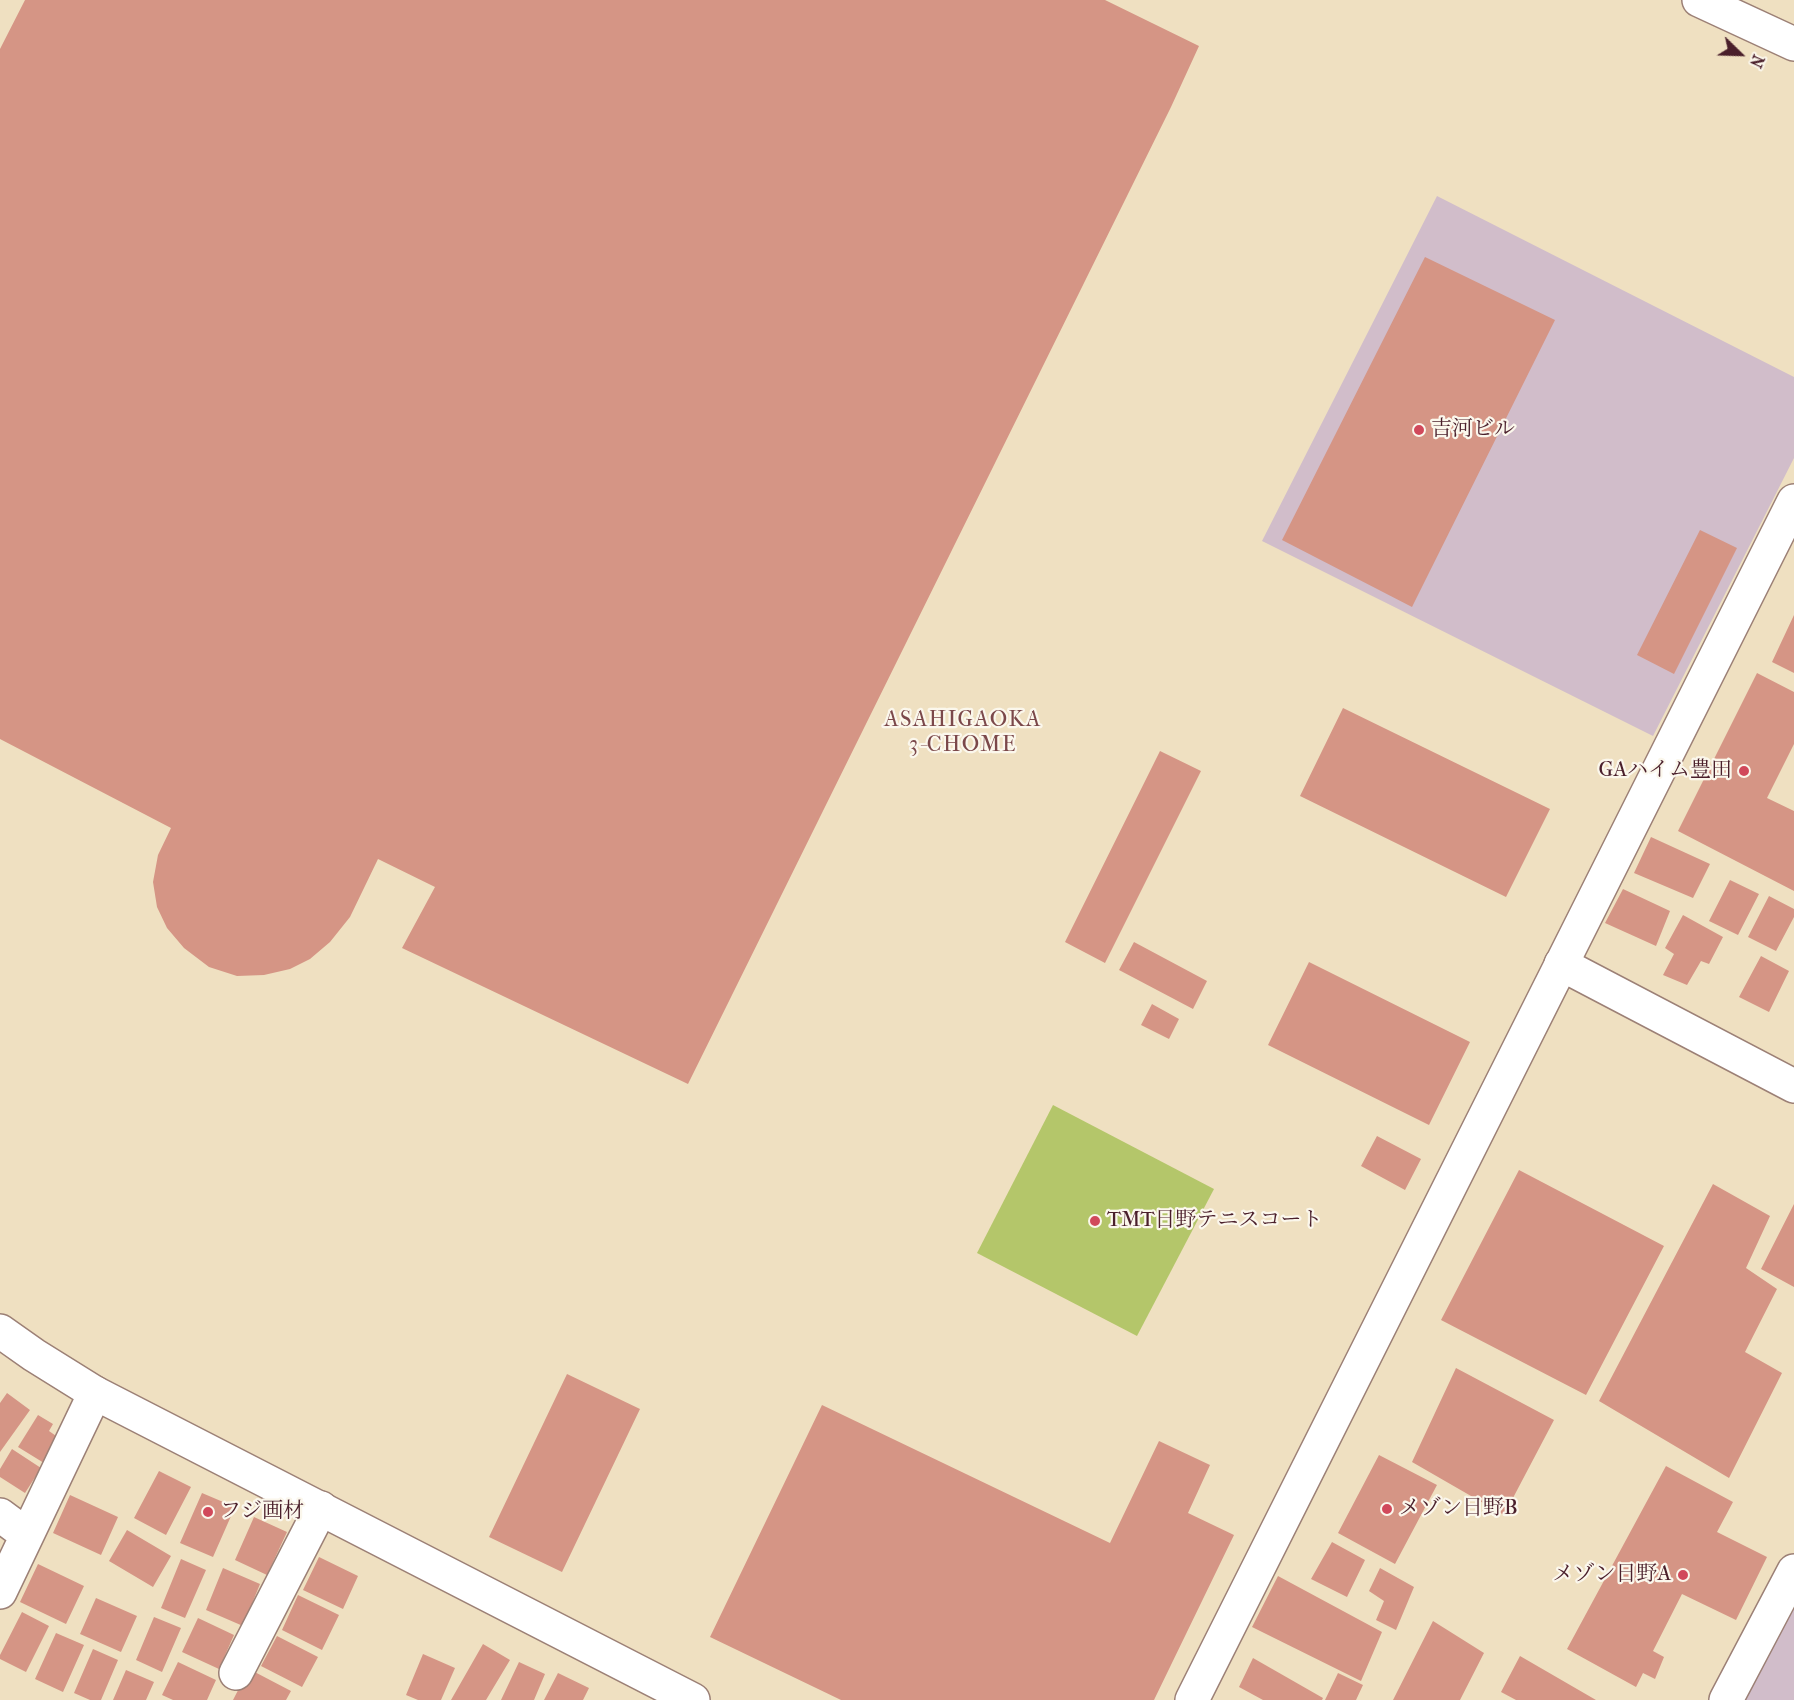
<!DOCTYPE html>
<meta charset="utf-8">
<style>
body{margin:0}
#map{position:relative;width:1794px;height:1700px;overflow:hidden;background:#efe0c1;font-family:"IM FELL French Canon",serif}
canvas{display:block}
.north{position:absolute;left:1710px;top:24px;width:60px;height:60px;-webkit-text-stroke:4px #fbf7ec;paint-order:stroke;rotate:113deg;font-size:16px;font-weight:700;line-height:24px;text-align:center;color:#4a1f2b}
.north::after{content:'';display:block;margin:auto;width:21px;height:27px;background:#4a1f2b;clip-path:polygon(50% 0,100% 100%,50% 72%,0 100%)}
</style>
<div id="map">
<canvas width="1794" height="1700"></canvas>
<div class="north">N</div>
</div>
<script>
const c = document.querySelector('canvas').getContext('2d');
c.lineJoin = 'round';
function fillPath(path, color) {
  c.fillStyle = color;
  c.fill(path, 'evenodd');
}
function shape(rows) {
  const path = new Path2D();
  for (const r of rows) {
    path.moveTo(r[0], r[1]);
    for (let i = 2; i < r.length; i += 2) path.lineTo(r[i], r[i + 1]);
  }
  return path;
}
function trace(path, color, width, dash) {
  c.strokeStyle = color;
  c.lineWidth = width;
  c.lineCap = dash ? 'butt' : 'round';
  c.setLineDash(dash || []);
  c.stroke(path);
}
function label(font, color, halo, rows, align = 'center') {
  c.font = font + ' "IM FELL French Canon","Noto Serif JP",serif';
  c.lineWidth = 4.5;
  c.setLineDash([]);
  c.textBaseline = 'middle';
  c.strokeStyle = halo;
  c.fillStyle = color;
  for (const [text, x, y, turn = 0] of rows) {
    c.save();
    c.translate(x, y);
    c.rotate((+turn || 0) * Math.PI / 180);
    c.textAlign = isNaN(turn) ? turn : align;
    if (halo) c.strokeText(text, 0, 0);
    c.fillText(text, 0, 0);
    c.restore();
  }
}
const industrial = shape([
 [1437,196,1794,377,1794,458,1653,736,1262,541],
 [1794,1571,1794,1700,1726,1700]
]);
const green = shape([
 [1053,1105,1214,1189,1137,1336,977,1253]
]);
const building = shape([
 [25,0,1105,0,1199,46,1171,107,688,1084,402,948,435,887,378,859,350,917,330,942,310,959,290,969,264,975,237,976,209,967,184,948,167,928,157,907,153,882,158,855,171,828,0,739,0,49],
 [1425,257,1555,320,1412,607,1282,540],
 [1700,530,1737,548,1674,674,1637,655],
 [1794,615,1794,673,1772,662],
 [1757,673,1794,692,1794,744,1767,798,1794,811,1794,891,1678,831],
 [1343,708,1550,809,1506,897,1300,796],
 [1160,751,1201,771,1105,963,1065,942],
 [1651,837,1710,864,1693,898,1634,873],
 [1730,880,1759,894,1738,935,1709,921],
 [1623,889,1670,911,1656,946,1605,923],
 [1769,896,1794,909,1794,917,1776,951,1748,937],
 [1683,915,1723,937,1709,964,1701,961,1687,985,1663,975,1674,954,1665,948],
 [1134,942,1207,981,1193,1009,1119,970],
 [1761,956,1789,971,1769,1012,1739,997],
 [1309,962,1470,1042,1429,1125,1268,1045],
 [1152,1004,1179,1019,1169,1039,1141,1025],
 [1377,1136,1421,1159,1405,1190,1361,1166],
 [1519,1170,1664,1246,1586,1395,1441,1320],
 [1713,1184,1770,1216,1746,1268,1777,1289,1745,1352,1782,1373,1729,1478,1599,1401],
 [1794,1204,1794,1287,1761,1269],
 [1456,1368,1554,1420,1504,1515,1412,1462],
 [567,1374,640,1409,562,1572,489,1537],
 [7,1393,30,1410,0,1452,0,1403],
 [822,1405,1110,1543,1159,1441,1210,1465,1188,1513,1234,1535,1154,1700,841,1700,710,1637],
 [38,1415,53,1424,49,1431,59,1438,44,1463,18,1447],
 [12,1449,41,1468,25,1493,0,1477,0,1469],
 [1379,1455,1437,1485,1395,1564,1338,1533],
 [1666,1466,1733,1502,1717,1532,1767,1557,1736,1620,1682,1594,1653,1651,1664,1657,1655,1679,1643,1673,1636,1687,1567,1649],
 [159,1471,191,1487,166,1535,134,1518],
 [202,1493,235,1507,213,1557,180,1543],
 [70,1495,118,1517,101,1555,53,1533],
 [254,1517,287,1532,267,1575,235,1560],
 [127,1530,171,1556,153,1587,109,1561],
 [1332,1542,1365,1560,1347,1597,1311,1579],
 [319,1557,358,1576,343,1609,303,1590],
 [181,1559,206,1570,185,1618,161,1608],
 [38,1564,84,1586,66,1624,20,1602],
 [223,1568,260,1584,243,1626,206,1610],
 [1380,1568,1414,1587,1396,1630,1376,1620,1384,1601,1369,1591],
 [1278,1576,1382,1632,1361,1681,1252,1627],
 [298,1595,339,1615,322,1650,282,1630],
 [96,1598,137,1616,121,1652,80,1634],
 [22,1612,49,1626,26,1672,0,1659,0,1655],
 [154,1617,181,1628,162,1672,136,1660],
 [198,1618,234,1635,219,1669,182,1652],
 [1433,1621,1484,1653,1460,1700,1393,1700],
 [56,1633,84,1645,63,1692,35,1679],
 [277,1636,318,1657,302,1687,261,1666],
 [483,1644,510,1660,486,1700,451,1700],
 [93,1649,118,1660,101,1700,90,1700,74,1693],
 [423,1654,455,1668,441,1700,418,1700,406,1695],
 [1520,1656,1596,1700,1516,1700,1501,1692],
 [1253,1658,1323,1698,1322,1700,1263,1700,1239,1687],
 [178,1662,216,1680,207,1700,173,1700,162,1695],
 [519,1662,545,1674,534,1700,501,1700],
 [249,1669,291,1691,286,1700,233,1700],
 [126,1670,154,1682,146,1700,113,1700],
 [558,1673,589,1688,583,1700,544,1700],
 [1338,1673,1363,1685,1356,1700,1325,1700]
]);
const minor = shape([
 [1561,964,1794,1086],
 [0,1515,27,1535],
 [0,1592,95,1393],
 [236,1673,321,1508],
 [1726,1700,1794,1571]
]);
const tertiary = shape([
 [1699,0,1794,44],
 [0,1331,34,1355,95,1393,693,1700],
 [1192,1700,1794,501]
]);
const markers = [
 [1419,430,6,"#d1495b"],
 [1744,771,6,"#d1495b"],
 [1095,1221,6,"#d1495b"],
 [1387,1509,6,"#d1495b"],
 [208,1512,6,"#d1495b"],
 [1683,1575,6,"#d1495b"]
];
const poiNames = [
 ["吉河ビル",1431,430],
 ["GAハイム豊田",1732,771,"right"],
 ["TMT日野テニスコート",1107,1221],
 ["メゾン日野B",1399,1509],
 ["フジ画材",220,1512],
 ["メゾン日野A",1671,1575,"right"]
];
const neighbourhoodNames = [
 ["ASAHIGAOKA",963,721],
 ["3-CHOME",963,746]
];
fillPath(industrial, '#d1bdca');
fillPath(green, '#b4c66a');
fillPath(building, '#d59585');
trace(minor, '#9c8076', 36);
trace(tertiary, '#9c8076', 36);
trace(minor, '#fff', 33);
trace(tertiary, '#fff', 33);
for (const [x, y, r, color] of markers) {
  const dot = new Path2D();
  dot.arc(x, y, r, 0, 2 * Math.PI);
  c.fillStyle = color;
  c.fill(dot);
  trace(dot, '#fbf7ec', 2);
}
label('21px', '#4a1f2b', '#fbf7ec', poiNames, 'left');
c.letterSpacing = '1.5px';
label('22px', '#7b484a', '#fbf7ec', neighbourhoodNames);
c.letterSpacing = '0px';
</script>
